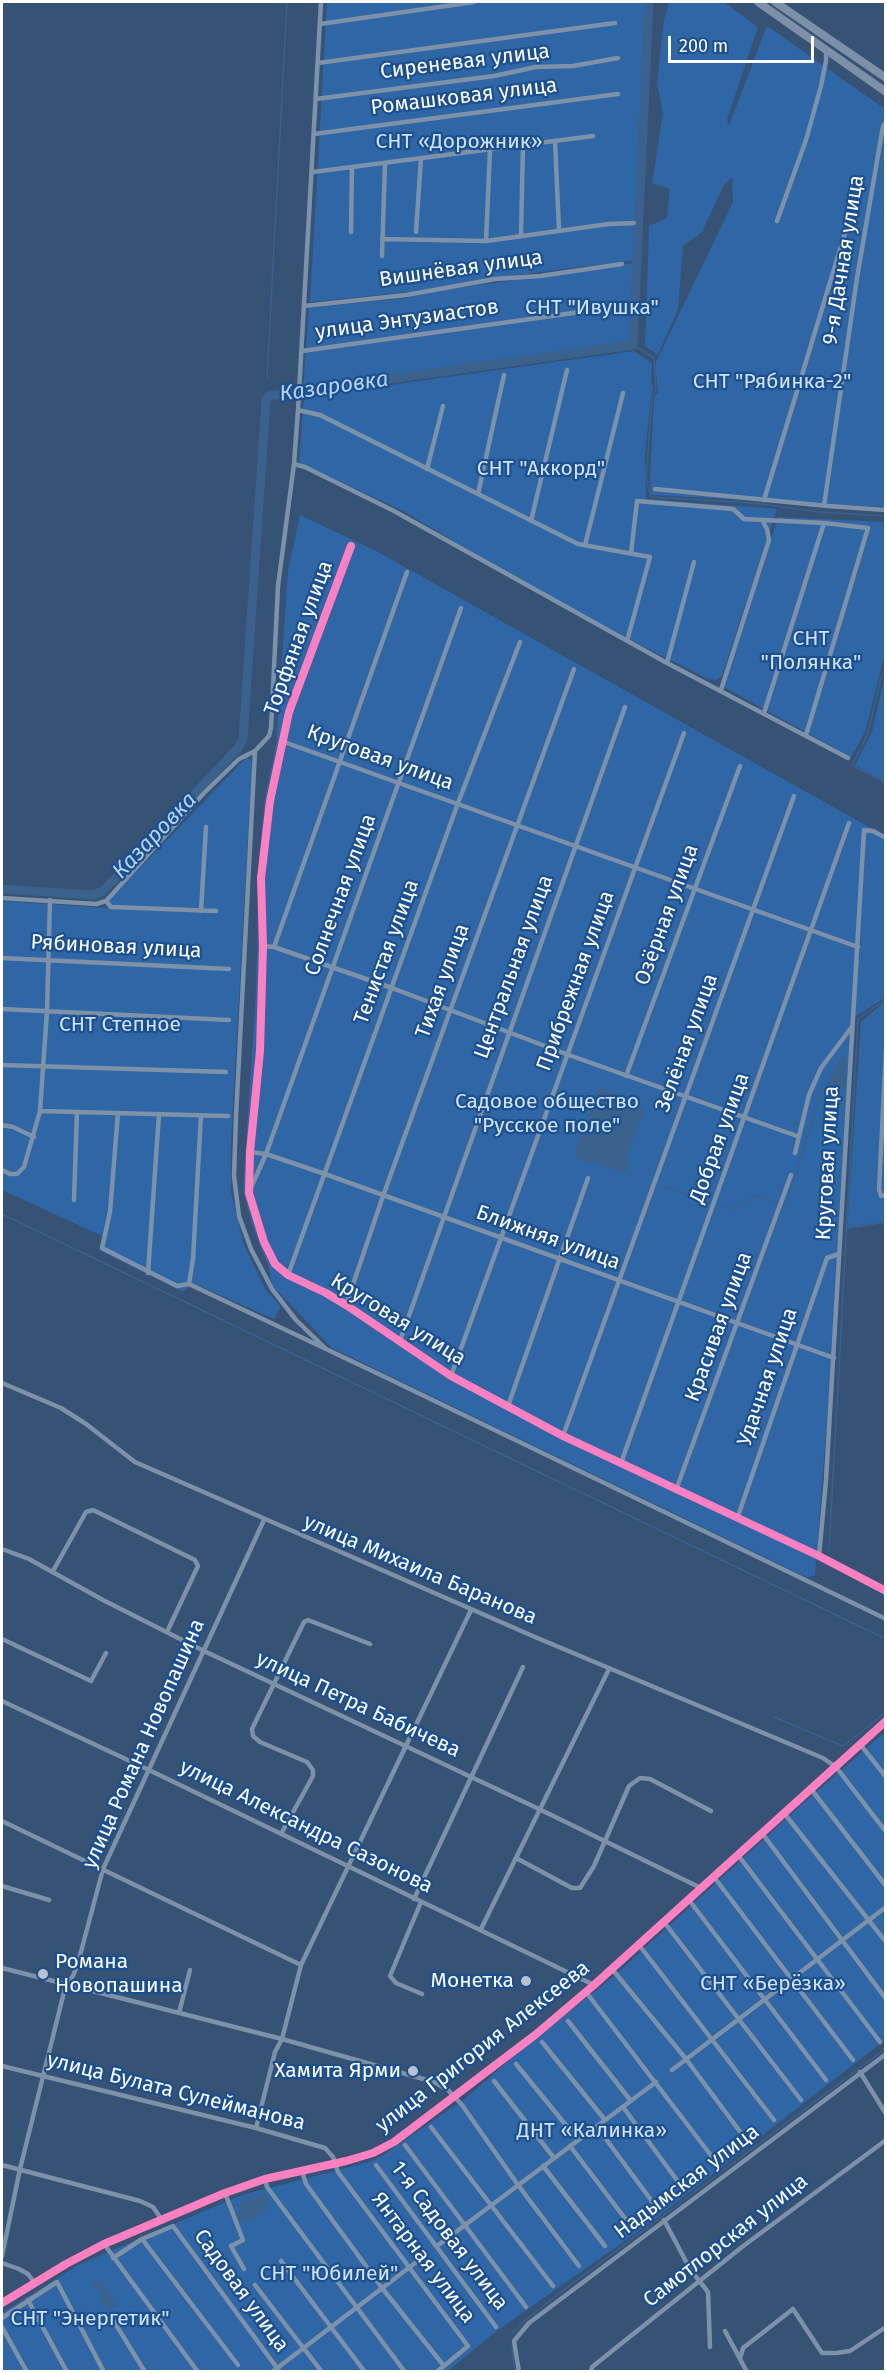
<!DOCTYPE html>
<meta charset="utf-8">
<style>
body{margin:0}
#map{position:relative;width:887px;height:2373px;overflow:hidden;background:#365274;font-family:"Fira Sans",sans-serif}
canvas{display:block}
.frame{position:absolute;inset:0;border:3px solid #fff;pointer-events:none}
.scale{position:absolute;left:668px;top:36px;width:146px;height:27px;box-sizing:border-box;border:3px solid #fff;border-top:0;padding-left:8px;font-size:18px;line-height:21px;white-space:nowrap;color:#fff;-webkit-text-stroke:4px #1b4f8f;paint-order:stroke}
</style>
<div id="map">
<canvas width="887" height="2373"></canvas>
<div class="frame"></div>
<div class="scale">200 m</div>
</div>
<script>
const c = document.querySelector('canvas').getContext('2d');
c.lineJoin = 'round';
function fillPath(path, color) {
  c.fillStyle = color;
  c.fill(path, 'evenodd');
}
function shape(rows) {
  const path = new Path2D();
  for (const r of rows) {
    path.moveTo(r[0], r[1]);
    for (let i = 2; i < r.length; i += 2) path.lineTo(r[i], r[i + 1]);
  }
  return path;
}
function trace(path, color, width, dash) {
  c.strokeStyle = color;
  c.lineWidth = width;
  c.lineCap = dash ? 'butt' : 'round';
  c.setLineDash(dash || []);
  c.stroke(path);
}
function label(font, color, halo, rows, align = 'center') {
  c.font = font + ' "Fira Sans",sans-serif';
  c.lineWidth = 4.5;
  c.setLineDash([]);
  c.textBaseline = 'middle';
  c.strokeStyle = halo;
  c.fillStyle = color;
  for (const [text, x, y, turn = 0] of rows) {
    c.save();
    c.translate(x, y);
    c.rotate((+turn || 0) * Math.PI / 180);
    c.textAlign = isNaN(turn) ? turn : align;
    if (halo) c.strokeText(text, 0, 0);
    c.fillText(text, 0, 0);
    c.restore();
  }
}
const green = shape([
 [327,2,647,2,636,260,485,279,409,292,310,302],
 [669,2,724,2,758,27,727,120,729,125,767,26,885,109,885,507,651,495,650,476,654,398,658,392,655,364,733,202,732,177,724,185,702,232,683,246,678,309,658,355,645,346,649,226,667,218,670,189,652,183,663,113,657,83,664,20],
 [635,263,632,341,303,387,309,308,406,298,430,292],
 [634,351,652,363,651,381,653,388,651,396,645,454,646,499,777,509,722,676,716,680,708,679,631,640,511,575,403,511,299,462,304,397],
 [300,515,378,552,885,836,885,998,851,1019,827,1420,815,1575,808,1578,332,1348,272,1285,268,1265,253,1228,243,1190,256,991,259,858,265,799,276,744,288,571],
 [778,517,885,522,885,653,865,732,851,757,724,687],
 [885,674,885,782,855,765,872,732],
 [247,757,252,762,231,1143,231,1192,244,1245,267,1292,281,1306,274,1319,193,1283,183,1292,99,1250,102,1236,2,1190,2,901,108,908,109,900],
 [885,1001,885,1223,847,1229,861,1022],
 [885,1732,885,2040,646,2226,494,2333,448,2371,2,2372,2,2313,80,2264,242,2195,369,2162,382,2156,466,2098,524,2047,613,1977,800,1806]
]);
const water = shape([
 [842,1056,846,1056,845,1088,835,1088,831,1091,827,1088,830,1076],
 [604,1088,643,1108,642,1115,627,1156,628,1167,625,1174,599,1164,577,1160,574,1152,594,1101,596,1092],
 [259,2194,264,2194,268,2200,268,2209,249,2221,238,2221,236,2215,241,2209,238,2205,249,2197,252,2199],
 [95,2281,100,2281,112,2297,115,2306,110,2310,104,2304,97,2288,92,2284]
]);
const stream = shape([
 [633,345,654,358,656,390,652,398,646,478,651,497,753,503,820,512,886,516],
 [267,378,287,2],
 [886,666,881,677,868,733,852,765,886,783],
 [626,1172,634,1175],
 [660,1185,710,1202],
 [718,1205,733,1209,757,1195,779,1203],
 [786,1205,821,1092,829,1087],
 [2,1214,886,1639],
 [845,1227,886,1222],
 [829,1550,858,1019,886,999],
 [774,1717,843,1746,886,1712],
 [512,2334,524,2321,568,2287,886,2048],
 [512,2349,515,2372]
]);
const river = shape([
 [2,889,93,895,103,891,239,747,243,739,266,400,269,396,633,345,649,2]
]);
const minor = shape([
 [321,2,298,410,294,464,278,586,271,728,269,736,255,751,236,1116,234,1176,239,1216,251,1249,272,1289,296,1320,326,1349],
 [320,24,474,2],
 [318,63,615,23],
 [316,99,494,76,536,67,573,66,618,58],
 [314,134,618,94],
 [555,141,559,230],
 [313,172,593,136],
 [777,221,806,140,821,86,826,61,826,49],
 [351,232,352,167],
 [416,232,421,158],
 [521,235,523,145],
 [382,239,486,241,609,224,634,223],
 [486,241,490,150],
 [382,256,385,163],
 [304,306,406,295,495,279,540,276,622,264],
 [302,351,623,306],
 [298,410,320,415,578,544,650,557,627,641],
 [294,464,305,467,394,511,667,663,848,758],
 [427,469,443,406],
 [655,489,828,506,886,510],
 [478,494,504,375],
 [764,500,845,233],
 [824,506,857,278,883,126,886,122],
 [531,521,567,370],
 [585,545,623,393],
 [351,546,289,712,270,801,261,878,263,946,260,1051,250,1152,249,1193,264,1242,275,1264,288,1275,326,1293,346,1305,451,1376,563,1436,819,1556,886,1591],
 [631,553,637,501,733,509,744,519,824,523,868,528,806,735],
 [667,663,694,562],
 [721,690,769,540,767,529,762,520],
 [764,713,824,523],
 [284,742,858,947],
 [2,898,96,904,106,901,204,793,239,759,255,751],
 [106,901,111,907,216,911],
 [201,911,206,827],
 [263,946,274,947,392,988,566,1054,797,1136],
 [274,947,407,572],
 [2,958,229,969],
 [2,1009,229,1020],
 [886,1051,879,1189,881,1196,886,1195],
 [2,1065,226,1072],
 [626,1076,740,766],
 [40,1111,228,1116],
 [118,1113,110,1212,102,1248,177,1286,189,1284,385,1377,886,1619],
 [2,1125,13,1127,34,1137],
 [250,1152,266,1154,325,1174,834,1358],
 [795,1153,809,1095,821,1068,851,1028],
 [2,1170,10,1174,17,1174,24,1167,40,1111,47,1011,50,900],
 [250,1190,266,1154,461,608],
 [74,1200,77,1112],
 [148,1273,159,1114],
 [288,1275,458,803,520,642],
 [189,1284,193,1259,201,1115],
 [346,1305,383,1196,574,669],
 [400,1341,625,707],
 [451,1376,684,733],
 [2,1383,61,1408,86,1424,135,1462,535,1637,823,1758,836,1767,886,1832],
 [508,1406,588,1178],
 [563,1436,794,796],
 [621,1463,849,823],
 [676,1490,791,1175],
 [737,1519,827,1258,839,1254],
 [2,1549,29,1559,103,1600,204,1651,539,1809,701,1888],
 [819,1556,826,1480,864,830,873,831,886,838],
 [53,1571,86,1512,93,1510,195,1560,198,1566,167,1632],
 [2,1639,91,1681,106,1653],
 [2,1701,149,1770,594,1985],
 [860,1744,886,1777],
 [811,1789,886,1886],
 [784,1813,886,1942],
 [2,1821,301,1965],
 [762,1833,886,1999],
 [281,1834,313,1776,313,1770,307,1762,260,1742,253,1736,252,1729,304,1622,308,1620,370,1644],
 [738,1855,880,2042],
 [516,1858,572,1888,580,1888,594,1866,629,1786,640,1778,650,1779,711,1811],
 [714,1877,853,2060],
 [2,1886,49,1900],
 [414,1899,523,1667],
 [689,1900,826,2080],
 [421,1902,390,1976,396,1983,422,1994],
 [664,1922,801,2100],
 [481,1929,609,1669],
 [639,1945,774,2120],
 [2,1968,282,2039,434,2082,448,2090,462,2105,518,2185,579,2266],
 [612,1969,686,2059,747,2141],
 [586,1992,716,2162],
 [179,2013,190,1970],
 [568,2021,631,2101],
 [542,2042,605,2120],
 [516,2064,578,2140],
 [2,2066,256,2128,325,2148,333,2157,338,2172,468,2346,444,2366],
 [672,2070,886,1907],
 [860,2072,886,2114],
 [494,2081,554,2158],
 [623,2107,682,2187],
 [431,2127,553,2286],
 [597,2127,657,2208],
 [256,2128,275,2052,282,2039,301,1965,471,1610],
 [405,2145,526,2307],
 [570,2146,630,2225],
 [2,2165,140,2201,153,2207,162,2220],
 [376,2165,496,2327],
 [543,2166,605,2246],
 [302,2171,306,2184,382,2288,444,2366,436,2372],
 [265,2179,267,2187,405,2372],
 [225,2193,243,2240,231,2246,244,2269],
 [664,2220,690,2269,708,2292,710,2347],
 [142,2239,238,2365],
 [104,2244,198,2372],
 [437,2246,656,2082],
 [2,2256,20,2169,66,1984,73,1976,78,1963,103,1869,264,1520],
 [113,2258,142,2239,173,2226,280,2372],
 [281,2261,365,2372],
 [2,2263,19,2269,28,2274,34,2282],
 [255,2285,322,2372],
 [28,2300,67,2372],
 [2,2303,66,2264,104,2244,225,2193,265,2179,346,2161,373,2153,394,2142,535,2035,594,1985,886,1721],
 [110,2315,145,2372],
 [2,2318,57,2282,104,2372],
 [2,2327,27,2372],
 [725,2331,747,2372],
 [740,2359,743,2348,793,2309,822,2353,836,2353,850,2351,886,2327],
 [272,2372,423,2257],
 [519,2372,514,2341,529,2323,886,2054],
 [591,2372,592,2367,742,2247,886,2140]
]);
const trunk = shape([
 [758,2,886,92],
 [775,2,886,78]
]);
const cycleway = shape([
 [351,546,289,712,270,801,261,878,263,946,260,1051,250,1152,249,1193,264,1242,275,1264,288,1275,326,1293,346,1305,451,1376,563,1436,819,1556,886,1591],
 [2,2303,66,2264,104,2244,225,2193,265,2179,346,2161,373,2153,394,2142,535,2035,594,1985,886,1721]
]);
const markers = [
 [43,1974,6,"#b9c2ce"],
 [526,1981,6,"#b9c2ce"],
 [413,2071,6,"#b9c2ce"]
];
const streetNames = [
 ["Сиреневая улица",465,62,-7],
 ["Ромашковая улица",464,97,-7],
 ["9-я Дачная улица",844,260,-81],
 ["Вишнёвая улица",461,269,-8],
 ["улица Энтузиастов",407,320,-8],
 ["Торфяная улица",299,638,-70],
 ["Круговая улица",380,758,20],
 ["Солнечная улица",341,895,-70],
 ["Озёрная улица",667,915,-70],
 ["Рябиновая улица",116,947,3],
 ["Тенистая улица",387,952,-70],
 ["Центральная улица",514,967,-70],
 ["Тихая улица",443,981,-70],
 ["Прибрежная улица",576,981,-70],
 ["Зелёная улица",687,1043,-70],
 ["Добрая улица",720,1138,-70],
 ["Круговая улица",828,1163,-87],
 ["Ближняя улица",548,1238,20],
 ["Круговая улица",398,1320,32],
 ["Красивая улица",719,1327,-70],
 ["Удачная улица",768,1377,-71],
 ["улица Михаила Баранова",420,1570,23],
 ["улица Петра Бабичева",358,1705,25],
 ["улица Романа Новопашина",144,1744,-66],
 ["улица Александра Сазонова",306,1827,26],
 ["улица Григория Алексеева",483,2047,-38],
 ["улица Булата Сулейманова",176,2092,14],
 ["Надымская улица",687,2182,-37],
 ["1-я Садовая улица",449,2236,53],
 ["Самотлорская улица",726,2241,-38],
 ["Янтарная улица",423,2258,53],
 ["Садовая улица",241,2291,54]
];
const parkNames = [
 ["СНТ «Дорожник»",459,142],
 ["СНТ \"Ивушка\"",592,308],
 ["СНТ \"Рябинка-2\"",772,382],
 ["СНТ \"Аккорд\"",541,469],
 ["СНТ",811,639],
 ["\"Полянка\"",811,663],
 ["СНТ Степное",120,1025],
 ["Садовое общество",547,1102],
 ["\"Русское поле\"",547,1126],
 ["СНТ «Берёзка»",773,1984],
 ["ДНТ «Калинка»",592,2131],
 ["СНТ \"Юбилей\"",329,2274],
 ["СНТ \"Энергетик\"",90,2319]
];
const poiNames = [
 ["Романа",55,1962,"left"],
 ["Новопашина",55,1986,"left"],
 ["Монетка",514,1981],
 ["Хамита Ярми",401,2071]
];
const waterNames = [
 ["Казаровка",334,387,-8],
 ["Казаровка",155,836,-46]
];
fillPath(green, '#2f66a5');
fillPath(water, '#3b618d');
trace(stream, '#3b618d', 1.5);
trace(river, '#3b618d', 9);
trace(minor, '#7d92a8', 4.5);
trace(trunk, '#7e90a7', 8);
trace(cycleway, '#ff80c0', 8);
for (const [x, y, r, color] of markers) {
  const dot = new Path2D();
  dot.arc(x, y, r, 0, 2 * Math.PI);
  c.fillStyle = color;
  c.fill(dot);
  trace(dot, '#1b4f8f', 2);
}
label('21px', '#fff', '#1b4f8f', streetNames);
label('21px', '#cfe3fa', '#1b4f8f', parkNames);
label('21px', '#fff', '#1b4f8f', poiNames, 'right');
label('italic 22px', '#b5d3f5', '#1b4f8f', waterNames);
</script>
